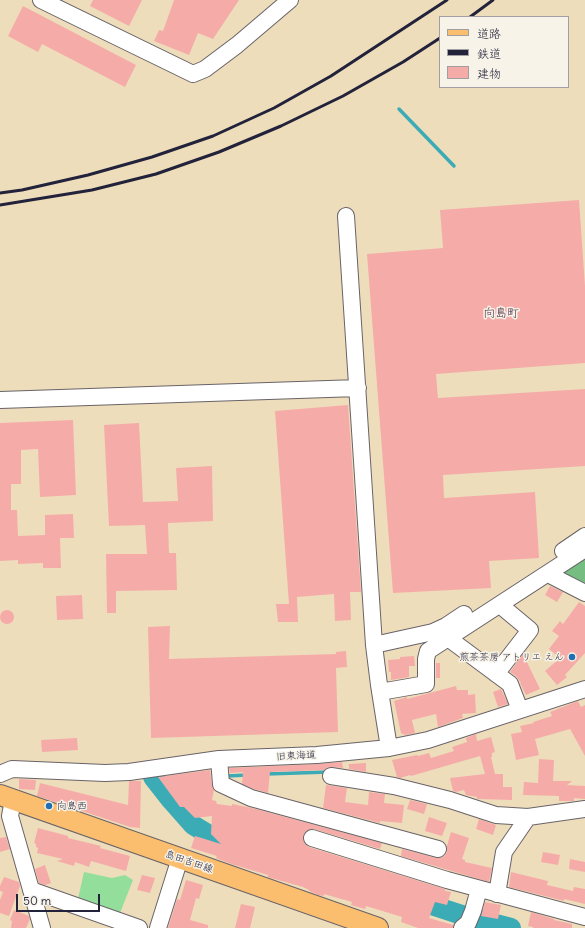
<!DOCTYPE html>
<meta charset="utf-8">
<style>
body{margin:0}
#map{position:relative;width:585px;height:928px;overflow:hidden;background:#edb;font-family:Delius,"Klee One",sans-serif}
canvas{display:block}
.legend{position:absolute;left:439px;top:16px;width:130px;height:72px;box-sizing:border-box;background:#f7f3e8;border:1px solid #a29fa3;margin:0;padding:5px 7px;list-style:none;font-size:12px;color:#22223b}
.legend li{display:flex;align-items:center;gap:8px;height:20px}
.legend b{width:20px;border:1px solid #a29fa3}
.scale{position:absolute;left:16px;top:894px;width:84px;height:18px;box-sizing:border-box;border:2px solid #22223b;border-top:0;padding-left:5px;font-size:12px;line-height:14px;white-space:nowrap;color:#22223b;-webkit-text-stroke:3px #f7f3e8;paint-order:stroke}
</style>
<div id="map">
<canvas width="585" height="928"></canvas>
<ul class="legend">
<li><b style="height:5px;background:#fbbd6e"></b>道路</li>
<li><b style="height:5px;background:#22223b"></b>鉄道</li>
<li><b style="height:11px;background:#f5aca9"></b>建物</li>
</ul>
<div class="scale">50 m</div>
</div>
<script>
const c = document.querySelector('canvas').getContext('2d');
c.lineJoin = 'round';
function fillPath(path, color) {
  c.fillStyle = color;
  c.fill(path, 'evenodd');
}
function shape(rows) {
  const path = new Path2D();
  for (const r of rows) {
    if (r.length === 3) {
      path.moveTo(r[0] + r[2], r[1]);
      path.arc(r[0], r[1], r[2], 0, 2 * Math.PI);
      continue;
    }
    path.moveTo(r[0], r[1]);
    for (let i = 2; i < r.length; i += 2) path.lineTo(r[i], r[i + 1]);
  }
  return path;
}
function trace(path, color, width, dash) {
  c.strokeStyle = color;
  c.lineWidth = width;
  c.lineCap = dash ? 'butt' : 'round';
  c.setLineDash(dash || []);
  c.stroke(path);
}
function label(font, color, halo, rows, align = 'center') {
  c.font = font + ' Delius,"Klee One",sans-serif';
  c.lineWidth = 3;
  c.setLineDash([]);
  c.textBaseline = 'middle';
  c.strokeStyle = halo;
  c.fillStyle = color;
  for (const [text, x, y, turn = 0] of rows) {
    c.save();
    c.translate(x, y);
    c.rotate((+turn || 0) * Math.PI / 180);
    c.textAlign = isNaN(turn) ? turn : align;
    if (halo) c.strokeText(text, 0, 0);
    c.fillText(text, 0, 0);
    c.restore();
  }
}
const green = shape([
 [84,872,112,878,125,875,133,880,120,913,78,899]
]);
const forest = shape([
 [585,554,585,588,556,572]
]);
const stream = shape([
 [399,109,454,166],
 [266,774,329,772],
 [227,776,247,775]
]);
const river = shape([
 [153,777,171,800,193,825,216,839,239,846],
 [407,897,465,916,511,928]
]);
const building = shape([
 [93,0,142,0,129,26,90,6],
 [174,0,239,0,213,39,198,33,189,55,154,41,159,30,163,31],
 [23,6,136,65,125,87,42,44,38,52,8,36],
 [579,200,585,286,585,363,436,374,438,398,585,389,585,466,443,475,444,498,535,492,539,558,489,561,491,588,393,593,367,254,443,248,440,210],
 [348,405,361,592,350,592,351,620,335,621,334,594,297,597,298,622,278,622,276,604,289,604,275,411],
 [73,420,76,495,40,497,38,449,21,450,21,484,11,484,11,510,17,510,18,536,45,535,45,515,73,514,74,538,60,538,61,568,43,568,43,563,18,564,18,560,0,561,0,423],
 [139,423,143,502,178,501,176,468,212,466,213,521,168,523,169,553,176,553,177,590,116,591,116,613,107,613,106,554,147,554,145,525,109,526,104,425],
 [550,586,563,592,557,602,545,595],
 [82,595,83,619,57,620,56,596],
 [579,602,585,606,585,653,565,675,567,677,557,685,545,671,560,658,549,649,559,636,552,631,560,621,563,624],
 [7,617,7],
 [170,626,169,659,336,654,336,652,346,651,347,667,336,668,338,732,151,738,148,627],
 [523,654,540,689,526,695,520,683,521,683,516,676,510,672],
 [414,656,415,666,409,666,409,677,391,680,391,672,389,672,388,660,400,659,400,657],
 [436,663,440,663,440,678,436,678],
 [456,686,457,690,468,690,468,695,475,694,476,713,462,714,463,718,438,727,436,714,412,720,415,733,405,735,401,733,394,701,407,697,407,699],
 [501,689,508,704,498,707,493,692],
 [578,701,581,707,585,705,585,756,570,729,535,739,539,755,516,760,511,734,522,732,520,726,534,723,533,722,552,716,550,712],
 [476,734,477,741,491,737,495,752,492,753,492,757,491,757,495,774,503,774,503,787,512,787,512,800,477,799,477,797,466,795,464,790,456,792,453,791,450,778,485,774,480,756,411,776,410,775,400,778,397,777,392,760,417,755,418,756,429,753,431,758,454,751,452,747,467,742,466,738],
 [77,738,78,750,42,752,41,740],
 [539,759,554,760,553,781,572,781,567,785,585,786,585,799,574,798,574,801,559,801,559,796,523,795,524,782,538,783],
 [342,762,343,768,332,767,328,767,324,770,270,772,268,793,254,789,242,784,243,772,230,773,229,768,317,764],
 [366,763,366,772,349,769,349,764],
 [210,770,212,785,214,790,212,800,216,801,217,804,232,806,232,804,252,808,382,843,380,849,314,829,310,829,306,831,303,836,303,840,305,844,309,847,445,889,445,891,451,892,447,905,435,902,429,918,453,925,453,928,418,928,401,922,402,917,366,906,365,909,351,905,352,902,324,894,324,896,318,895,309,891,309,890,303,887,271,878,268,877,268,875,231,864,216,858,217,856,191,848,195,836,221,844,211,834,212,816,195,818,184,807,180,807,158,777],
 [19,779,36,780,35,790,19,789],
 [129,781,141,781,140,828,130,827,37,796,40,783,128,805],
 [326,785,347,788,345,802,368,805,369,792,385,794,384,803,404,805,402,823,380,821,380,823,323,808],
 [410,800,427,804,424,814,407,809],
 [429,817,447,823,442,836,425,831],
 [479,819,496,825,493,835,476,829],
 [38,828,68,836,68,838,101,846,100,848,130,856,126,871,91,861,89,867,75,862,74,866,57,861,63,859,37,853,38,848,36,847,36,844,34,843],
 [451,832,469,838,462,859,465,860,465,862,492,868,489,882,401,856,402,849,436,858,441,858,445,855,447,852,447,846],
 [6,837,10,849,0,852,0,838],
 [543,852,560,855,558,865,541,862],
 [570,859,585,862,585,872,569,869],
 [45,865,51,883,45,885,39,883,35,869],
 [511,872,548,881,547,885,573,891,574,887,585,889,585,904,564,899,564,901,509,887],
 [142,875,155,878,150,893,137,890],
 [4,877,19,882,20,886,9,916,0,913,0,900,3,892,0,891,0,886],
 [186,880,203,885,199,899,196,898,190,920,208,925,208,928,168,928,177,899,180,900],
 [485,902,501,905,498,919,481,916],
 [241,904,255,907,250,928,235,928],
 [14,910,29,916,30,919,26,928,11,928,12,921,10,920],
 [531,912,554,919,554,920,572,924,572,928,533,928,533,927,528,926]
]);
const minor = shape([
 [41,0,193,74,205,69,237,45,290,0],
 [346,216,374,645,379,685,389,748],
 [0,400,358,388],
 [563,551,585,536],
 [548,574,585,593],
 [448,638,510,684,520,710],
 [374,645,433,632,446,626,464,614],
 [496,674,530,630,500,605],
 [380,692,426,684,426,659,428,651,585,549],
 [219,759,221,784,251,798,438,849],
 [0,774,12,769,105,773,129,772,219,759,317,755,389,748,428,740,585,689],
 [331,776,394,786,450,800,496,815,528,817],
 [13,800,10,816,42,928],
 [312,838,447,880,585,917],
 [31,890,139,928],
 [497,894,504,852,528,817,585,809],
 [158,928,180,858],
 [462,928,468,923,473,911,479,889]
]);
const major = shape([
 [0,795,378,928]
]);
const rail = shape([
 [470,17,493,0],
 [0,193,22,190,88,175,152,157,213,136,274,108,331,76,447,0],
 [0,205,92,190,156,174,219,152,281,126,343,96,403,62,440,38]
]);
const markers = [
 [572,657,4,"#1f6fb2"],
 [49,806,4,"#1f6fb2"]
];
const poiNames = [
 ["煎茶茶房 アトリエ えん",564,657],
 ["向島西",57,806,"left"]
];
const streetNames = [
 ["旧東海道",296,756,-3],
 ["島田吉田線",189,862,19]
];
const quarterNames = [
 ["向島町",501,314]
];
fillPath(green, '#93de9a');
fillPath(forest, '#76bd82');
trace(stream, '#3babb6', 3.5);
trace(river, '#3babb6', 20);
fillPath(building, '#f5aca9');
trace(minor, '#696368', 18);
trace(major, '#696368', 22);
trace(minor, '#fff', 16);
trace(major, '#fbbd6e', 20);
trace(rail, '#22223b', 3);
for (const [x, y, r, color] of markers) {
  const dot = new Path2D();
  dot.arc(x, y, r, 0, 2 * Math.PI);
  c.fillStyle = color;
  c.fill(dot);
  trace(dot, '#f7f3e8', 1.5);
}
label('10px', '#22223b', '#f7f3e8', poiNames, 'right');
label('10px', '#22223b', '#f7f3e8', streetNames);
label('bold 12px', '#6c5262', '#f7f3e8', quarterNames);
</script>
